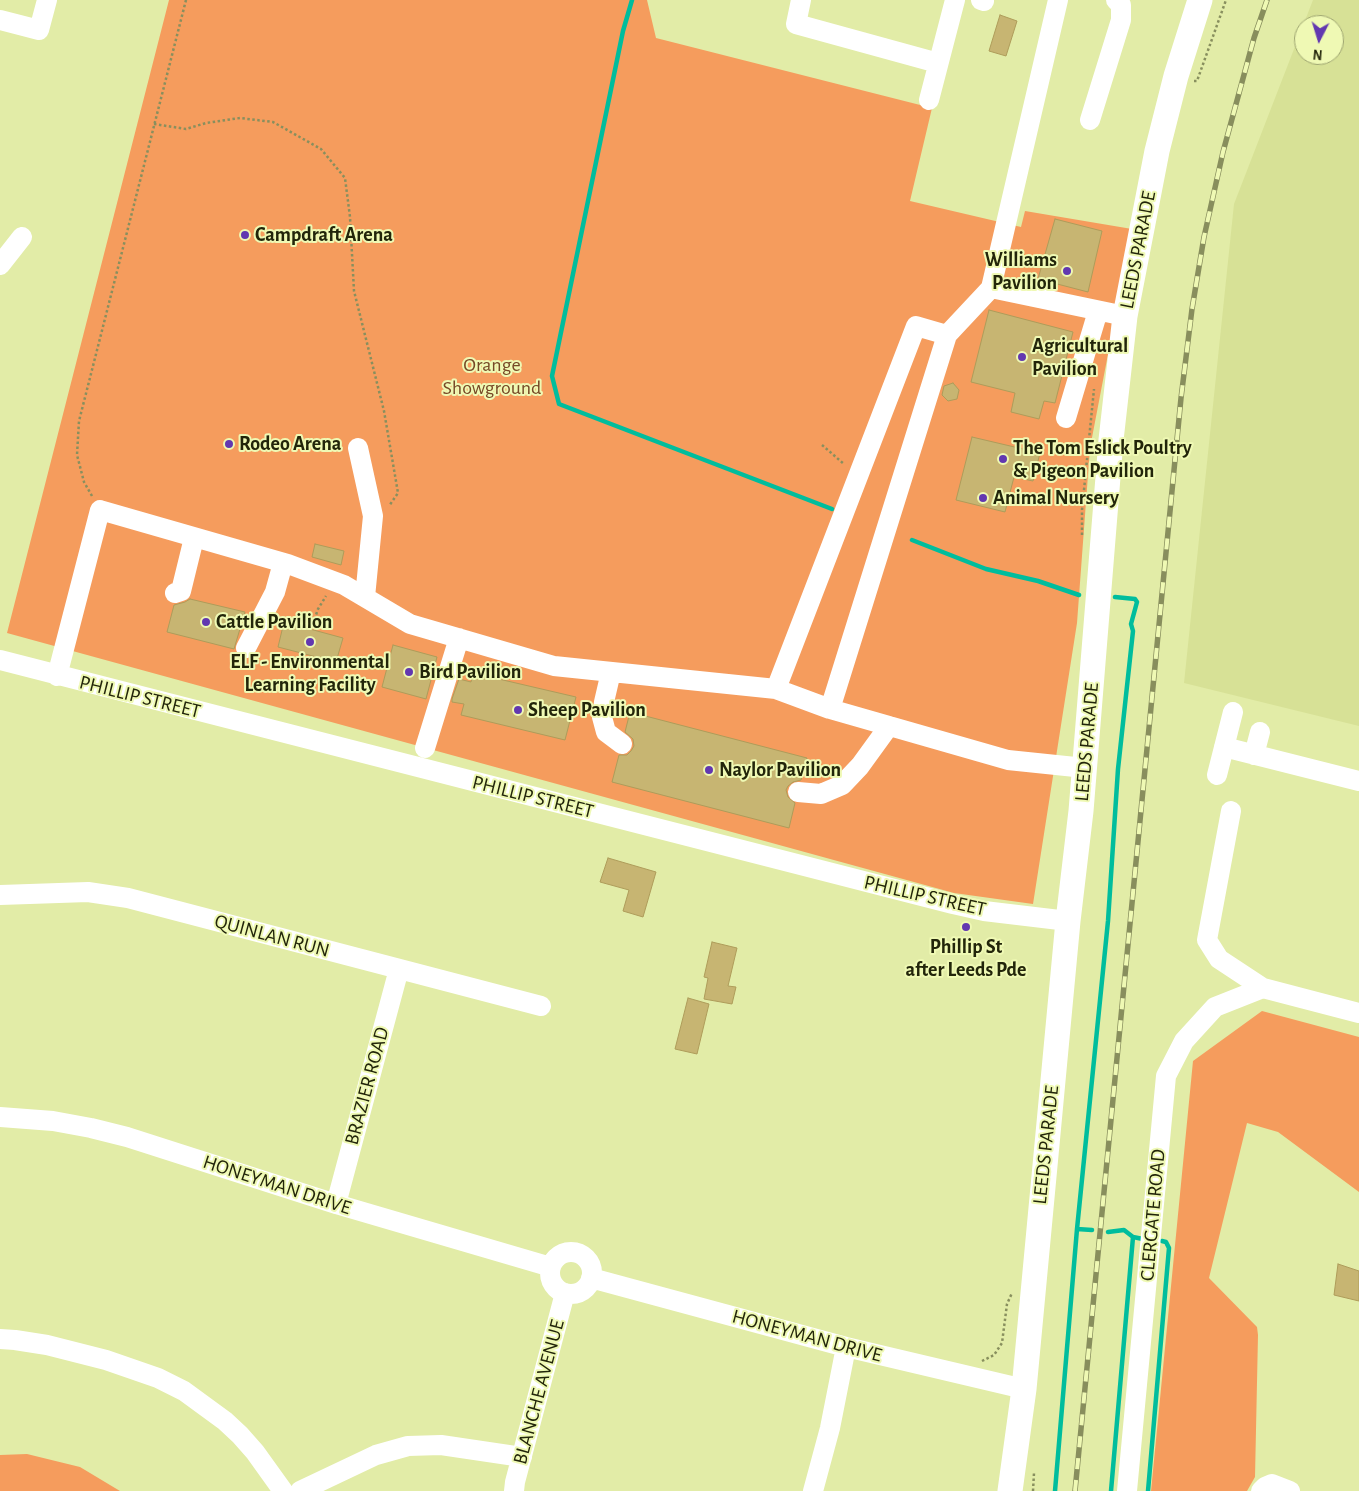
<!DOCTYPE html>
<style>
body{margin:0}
#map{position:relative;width:1359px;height:1491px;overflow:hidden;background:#e2eca7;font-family:"Alegreya Sans",sans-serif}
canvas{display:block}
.north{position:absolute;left:1294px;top:15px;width:50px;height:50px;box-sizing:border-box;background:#eff9b4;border:1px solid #9da470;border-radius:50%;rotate:185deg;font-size:14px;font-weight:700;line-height:20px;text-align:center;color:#22250a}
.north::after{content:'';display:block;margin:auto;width:18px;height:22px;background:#6238b0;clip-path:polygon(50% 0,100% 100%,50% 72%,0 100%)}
</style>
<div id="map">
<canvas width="1359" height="1491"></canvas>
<div class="north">N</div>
</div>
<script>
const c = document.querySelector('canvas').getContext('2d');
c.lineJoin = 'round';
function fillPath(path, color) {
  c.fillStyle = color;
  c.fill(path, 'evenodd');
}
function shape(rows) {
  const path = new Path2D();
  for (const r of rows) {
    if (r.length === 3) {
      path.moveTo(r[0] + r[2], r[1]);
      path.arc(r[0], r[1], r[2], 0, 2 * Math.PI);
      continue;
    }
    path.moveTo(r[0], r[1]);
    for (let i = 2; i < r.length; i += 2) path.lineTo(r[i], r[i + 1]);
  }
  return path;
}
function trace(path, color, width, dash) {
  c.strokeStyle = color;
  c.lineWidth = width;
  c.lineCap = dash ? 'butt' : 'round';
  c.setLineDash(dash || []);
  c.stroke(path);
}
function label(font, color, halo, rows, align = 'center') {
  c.font = font + ' "Alegreya Sans",sans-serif';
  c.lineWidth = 4;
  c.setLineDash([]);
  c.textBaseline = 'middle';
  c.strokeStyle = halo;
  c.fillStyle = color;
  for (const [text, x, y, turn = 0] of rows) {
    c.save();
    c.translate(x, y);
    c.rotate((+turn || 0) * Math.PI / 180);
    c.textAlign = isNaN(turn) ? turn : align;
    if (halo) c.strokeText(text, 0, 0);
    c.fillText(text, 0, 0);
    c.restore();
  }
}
const built = shape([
 [1313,0,1359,0,1359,726,1184,683,1234,204],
 [1304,25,1334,25,1334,55,1304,55]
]);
const green = shape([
 [169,0,647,0,656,38,932,108,910,201,1021,227,1025,211,1132,229,1090,448,1077,623,1033,904,954,893,7,633],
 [1262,1011,1359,1037,1359,1192,1278,1132,1247,1123,1209,1278,1257,1327,1258,1335,1255,1477,1247,1491,1151,1491,1193,1061],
 [27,1454,80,1467,120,1491,0,1491,0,1455]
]);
const stream = shape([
 [632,0,623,31,552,376,559,404,832,509],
 [912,540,986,569,1038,581,1079,595],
 [1092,1230,1077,1229,1108,921,1118,769,1133,631,1131,624,1137,602,1135,599,1115,597],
 [1108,1232,1124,1230,1133,1237,1143,1239],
 [1055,1491,1077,1229],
 [1111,1491,1133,1237],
 [1148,1491,1169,1248,1166,1242,1162,1241]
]);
const building = shape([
 [1000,15,1017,21,1006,56,989,51,1000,15],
 [1055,219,1102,231,1088,292,1038,279,1055,219],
 [989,310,1073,332,1055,403,1044,401,1039,419,1011,412,1015,393,971,382,989,310],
 [953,383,959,390,957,399,948,401,942,395,944,386,953,383],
 [972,437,1040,453,1033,481,1014,477,1005,512,956,500,972,437],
 [315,544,344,551,341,565,312,557,315,544],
 [190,599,245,612,234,649,167,632,174,605,185,602,190,599],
 [284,622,343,638,336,662,278,647,284,622],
 [393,645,437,657,426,699,382,687,393,645],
 [473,673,576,697,565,740,461,715,464,704,452,702,452,699,459,679,471,682,473,673],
 [630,712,807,758,801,780,793,782,788,786,786,790,788,797,795,803,789,828,612,782,619,755,627,755,631,751,634,746,633,739,625,732,630,712],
 [608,858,656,872,643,917,623,911,629,890,600,882,608,858],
 [712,942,737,948,728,986,736,987,732,1004,704,999,708,978,704,977,712,942],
 [688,998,709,1004,697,1054,675,1049,688,998],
 [1338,1264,1359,1271,1359,1301,1334,1295,1338,1264]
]);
const path = shape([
 [1194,81,1197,81,1226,0],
 [154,124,186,129,206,123,240,118,273,122,321,149,345,178,350,217,354,291,384,411,398,493,389,506],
 [822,445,844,464],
 [92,496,84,482,77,455,79,421,186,0],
 [1082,535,1082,510,1094,389],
 [313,624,318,609,326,596],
 [982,1361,994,1355,1002,1343,1007,1304,1012,1293],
 [1033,1491,1034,1473]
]);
const minor = shape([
 [801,0,796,24,938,63],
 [981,0,984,1],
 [0,20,39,30,47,0],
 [929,100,955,0],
 [1090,120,1121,20,1121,5,1116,0],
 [0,265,22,237],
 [991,288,1125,316],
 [1066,418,1098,311],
 [358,448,373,516,365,597],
 [175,593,181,591,194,538],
 [246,648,275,592,283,563],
 [0,660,953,904,984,911,1068,921],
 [611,672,604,702,602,717,606,732,622,744],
 [57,676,100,510,288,564,344,585,410,624,554,666,776,689,830,709,1008,760,1085,768],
 [776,689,916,326,947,335],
 [830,709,947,335,991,288,1058,0],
 [1224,747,1359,781],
 [425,748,459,638],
 [1254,755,1260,732],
 [1217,775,1233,712],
 [798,792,821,794,842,785,860,766,889,726],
 [1231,811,1207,940,1219,959,1263,988,1359,1013],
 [0,895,88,892,128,898,541,1006],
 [0,1117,53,1121,91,1128,127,1137,336,1204,551,1267],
 [336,1204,399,969],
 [571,1273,21],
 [591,1278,846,1347,1024,1389],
 [0,1339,15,1340,47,1345,106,1360,158,1378,184,1391,225,1421,240,1435,255,1452,283,1491],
 [300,1491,376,1455,408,1446,441,1445,522,1457],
 [514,1491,515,1482,565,1293],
 [813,1491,830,1428,846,1347],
 [1127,1491,1166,1076,1184,1041,1215,1007,1263,988],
 [1261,1491,1265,1487,1272,1484,1290,1491]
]);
const major = shape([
 [1010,1491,1024,1389,1068,921,1081,811,1111,440,1125,316,1157,151,1176,76,1200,0]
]);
const rail = shape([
 [1075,1491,1181,398,1192,309,1204,237,1223,152,1254,38,1267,0]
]);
const markers = [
 [245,235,5,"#6238b0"],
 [1067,271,5,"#6238b0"],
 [1022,357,5,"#6238b0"],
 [229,444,5,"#6238b0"],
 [1003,459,5,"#6238b0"],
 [983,498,5,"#6238b0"],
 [206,622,5,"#6238b0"],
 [310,642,5,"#6238b0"],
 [409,672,5,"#6238b0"],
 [518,710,5,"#6238b0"],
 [709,770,5,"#6238b0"],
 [966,927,5,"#6238b0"]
];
const poiNames = [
 ["Campdraft Arena",255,235],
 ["Williams",1057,260,"right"],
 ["Pavilion",1057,283,"right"],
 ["Agricultural",1032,346],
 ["Pavilion",1032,369],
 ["Rodeo Arena",239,444],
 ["The Tom Eslick Poultry",1013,448],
 ["& Pigeon Pavilion",1013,471],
 ["Animal Nursery",993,498],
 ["Cattle Pavilion",216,622],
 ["ELF - Environmental",310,662,"center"],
 ["Learning Facility",310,685,"center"],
 ["Bird Pavilion",419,672],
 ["Sheep Pavilion",528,710],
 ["Naylor Pavilion",719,770],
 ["Phillip St",966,947,"center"],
 ["after Leeds Pde",966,970,"center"]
];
const streetNames = [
 ["LEEDS PARADE",1138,250,-79],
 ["PHILLIP STREET",140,697,14],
 ["LEEDS PARADE",1087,742,-85],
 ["PHILLIP STREET",533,797,14],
 ["PHILLIP STREET",925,896,13],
 ["QUINLAN RUN",272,936,15],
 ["BRAZIER ROAD",367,1086,-75],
 ["LEEDS PARADE",1046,1145,-84],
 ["HONEYMAN DRIVE",277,1185,18],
 ["CLERGATE ROAD",1153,1215,-85],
 ["HONEYMAN DRIVE",807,1336,15],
 ["BLANCHE AVENUE",539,1392,-75]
];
const parkNames = [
 ["Orange",492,365],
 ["Showground",492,388]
];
fillPath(built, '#d7e196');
fillPath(green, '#f59c5d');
trace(stream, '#00bd9d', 4.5);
fillPath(building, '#c7b572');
trace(building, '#ae9c5a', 1);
trace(path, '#888f5e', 2.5, [2.5, 2.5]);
trace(minor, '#fff', 20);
trace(major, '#fff', 25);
trace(rail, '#888e5d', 5.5);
trace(rail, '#eff9b4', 4, [11]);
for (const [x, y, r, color] of markers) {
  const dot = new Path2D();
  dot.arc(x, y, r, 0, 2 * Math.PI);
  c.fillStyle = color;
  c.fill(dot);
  trace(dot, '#eff9b4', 2);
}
label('bold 20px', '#22250a', '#eff9b4', poiNames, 'left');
label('20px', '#22250a', '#eff9b4', streetNames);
label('20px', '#764826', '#eff9b4', parkNames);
</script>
